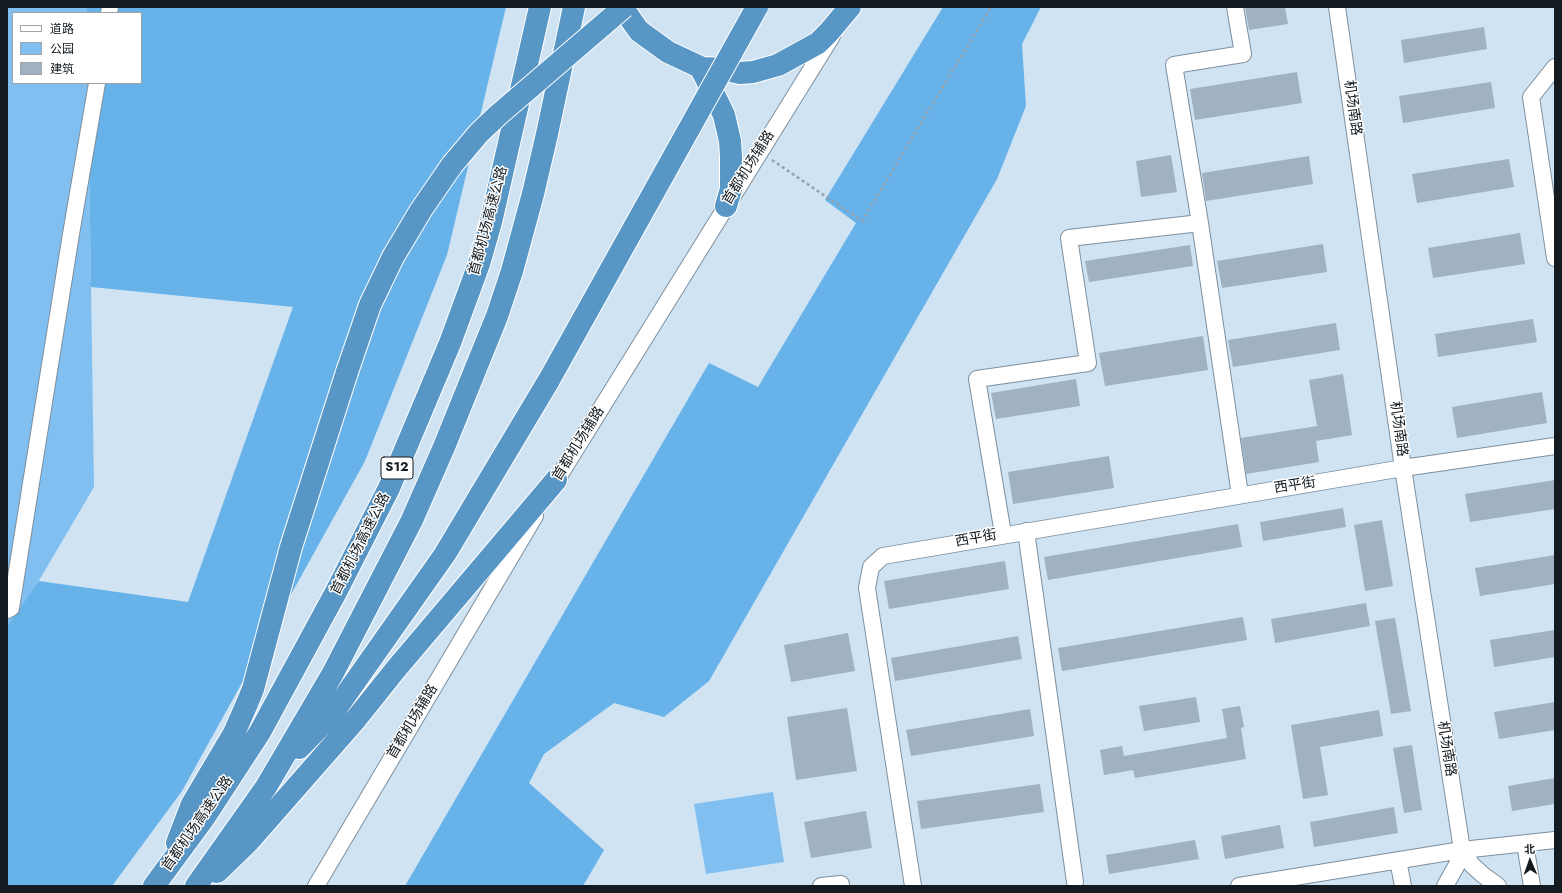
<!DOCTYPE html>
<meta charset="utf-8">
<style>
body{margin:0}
#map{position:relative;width:1562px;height:893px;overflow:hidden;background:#cfe3f3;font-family:Jost,"Noto Sans SC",sans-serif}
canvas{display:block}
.frame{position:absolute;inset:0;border:8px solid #141b20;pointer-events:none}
.legend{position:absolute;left:12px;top:12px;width:130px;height:72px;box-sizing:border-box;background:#fff;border:1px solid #a1a4a6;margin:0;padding:5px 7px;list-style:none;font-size:12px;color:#141b20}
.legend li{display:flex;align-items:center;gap:8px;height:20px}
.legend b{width:20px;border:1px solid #a1a4a6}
.north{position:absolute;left:1510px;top:841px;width:40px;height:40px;-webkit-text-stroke:3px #fff;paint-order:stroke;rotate:358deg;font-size:11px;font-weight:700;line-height:16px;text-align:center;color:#141b20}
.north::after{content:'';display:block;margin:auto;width:14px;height:18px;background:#141b20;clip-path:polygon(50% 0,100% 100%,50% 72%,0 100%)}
</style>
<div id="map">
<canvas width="1562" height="893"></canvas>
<div class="frame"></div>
<ul class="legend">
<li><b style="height:5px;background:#fff"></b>道路</li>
<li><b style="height:11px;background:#80bff0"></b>公园</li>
<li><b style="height:11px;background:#a0b2c2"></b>建筑</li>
</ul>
<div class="north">北</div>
</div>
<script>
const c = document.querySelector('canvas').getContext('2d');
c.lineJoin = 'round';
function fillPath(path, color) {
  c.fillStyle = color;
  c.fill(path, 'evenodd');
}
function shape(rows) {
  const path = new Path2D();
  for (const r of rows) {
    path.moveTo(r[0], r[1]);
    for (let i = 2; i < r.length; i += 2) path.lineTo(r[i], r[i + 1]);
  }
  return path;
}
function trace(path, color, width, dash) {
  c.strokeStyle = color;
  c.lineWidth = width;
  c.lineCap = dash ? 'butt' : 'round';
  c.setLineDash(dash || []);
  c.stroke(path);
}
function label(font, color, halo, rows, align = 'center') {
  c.font = font + ' Jost,"Noto Sans SC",sans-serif';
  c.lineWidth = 3;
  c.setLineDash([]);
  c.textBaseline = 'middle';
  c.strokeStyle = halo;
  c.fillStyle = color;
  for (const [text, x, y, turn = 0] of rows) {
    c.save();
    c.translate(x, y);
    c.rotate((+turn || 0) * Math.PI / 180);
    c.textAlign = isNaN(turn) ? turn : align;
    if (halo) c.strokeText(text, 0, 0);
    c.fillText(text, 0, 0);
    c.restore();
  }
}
const green = shape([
 [7,7,87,7,87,13,13,13,13,83,88,83,94,487,7,635],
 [773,792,784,862,706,874,694,804]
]);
const forest = shape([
 [87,7,506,7,447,255,365,461,182,791,112,886,7,886,7,627,39,581,188,602,293,307,91,287,88,83,141,83,141,13,87,13],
 [943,7,1041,7,1022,44,1026,106,997,179,709,681,664,717,614,703,544,754,529,783,604,850,583,886,405,886,709,363,758,387,856,223,825,200]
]);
const building = shape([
 [1245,7,1285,7,1288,24,1249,30],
 [1484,27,1487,49,1404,63,1401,40],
 [1297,72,1302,103,1195,120,1190,89],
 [1491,82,1495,108,1403,123,1399,96],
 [1171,155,1177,192,1141,197,1136,161],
 [1309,156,1313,184,1206,201,1202,173],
 [1509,159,1514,187,1417,203,1412,174],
 [1520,233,1525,264,1433,278,1428,248],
 [1323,244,1327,272,1222,288,1217,261],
 [1190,245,1193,266,1089,282,1085,261],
 [1533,319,1537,342,1438,357,1435,334],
 [1336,323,1340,350,1233,367,1228,340],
 [1203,336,1208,370,1105,386,1099,353],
 [1343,374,1352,435,1316,441,1319,462,1246,474,1241,438,1317,426,1309,380],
 [1076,379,1080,406,996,419,991,393],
 [1542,392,1547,423,1457,438,1452,407],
 [1109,456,1114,488,1013,504,1008,472],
 [1555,480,1555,509,1470,522,1465,494],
 [1343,508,1346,527,1263,541,1260,522],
 [1382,520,1393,586,1365,591,1354,525],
 [1238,524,1242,547,1048,580,1044,557],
 [1555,555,1555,584,1480,596,1475,568],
 [1005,561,1009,589,889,609,884,581],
 [1366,603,1370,626,1275,643,1271,619],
 [1243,617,1247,640,1062,671,1058,648],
 [1395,618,1411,711,1391,714,1375,621],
 [1555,630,1555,657,1494,667,1490,640],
 [848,633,855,671,791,682,784,645],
 [1018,636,1022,659,895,681,891,658],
 [1196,697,1200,722,1144,731,1139,706],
 [1555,702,1555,730,1499,739,1494,712],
 [1240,706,1244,727,1241,728,1246,759,1135,778,1133,770,1104,775,1100,750,1122,746,1124,756,1227,738,1222,709],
 [847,708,857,771,796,780,787,717],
 [1030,709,1034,736,911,756,906,730],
 [1379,710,1383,736,1320,747,1328,795,1303,799,1291,725],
 [1412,745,1422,810,1404,813,1393,748],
 [1555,778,1555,804,1512,811,1508,786],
 [1040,784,1044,812,921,829,917,801],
 [1394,807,1398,833,1314,847,1310,822],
 [866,811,872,848,811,858,804,822],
 [1280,825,1284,848,1225,859,1221,836],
 [1195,840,1199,859,1109,874,1106,855]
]);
const path = shape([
 [772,160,862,221,991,7]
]);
const minor = shape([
 [1235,7,1243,54,1174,65,1200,223,1240,495],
 [1337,7,1403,468,1462,850,1472,865,1483,875,1498,886],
 [109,13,110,7],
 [1555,67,1531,97,1555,258],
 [551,489,832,36],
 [1026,531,1075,882],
 [1003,534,977,379,1088,363,1069,238,1200,223],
 [7,610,11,608,71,234,97,83],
 [1525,844,1532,886],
 [1398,860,1403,886],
 [316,886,535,516],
 [821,886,841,884,841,886],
 [913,886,867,588,871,567,883,556,1403,468,1555,446],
 [1239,886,1462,850,1555,840],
 [1445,886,1459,861,1462,850]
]);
const highway = shape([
 [622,7,639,31,668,52,700,67,708,82,724,115,730,141,731,156,731,189,726,206],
 [704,68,722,69,740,73,753,72,778,65,818,43,829,32,850,7],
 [299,748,333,713,445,554,549,380],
 [177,843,192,804,234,733,246,706,253,689,291,547,347,372],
 [217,872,249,841,356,719,396,669,556,480],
 [154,886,204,818,260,732,336,592,389,488,450,343,479,264,491,222,540,7],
 [196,886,266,787,333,673,412,520,444,447,497,316,512,271,533,194,547,134,574,7]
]);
const highwayBridge = shape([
 [347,372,370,305,393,257,421,210,452,165,479,133,498,115,624,7],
 [549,380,757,7]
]);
const shields = [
 [397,468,32]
];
const shieldNames = [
 ["S12",397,468]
];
const streetNames = [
 ["机场南路",1352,108,82],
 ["首都机场辅路",749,168,-58],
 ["首都机场高速公路",489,221,-75],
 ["机场南路",1398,429,82],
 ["首都机场辅路",579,444,-58],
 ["西平街",1295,486,-9],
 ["西平街",976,539,-10],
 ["首都机场高速公路",361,544,-63],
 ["首都机场辅路",413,722,-59],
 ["机场南路",1446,749,81],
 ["首都机场高速公路",198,824,-55]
];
fillPath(green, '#80bff0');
fillPath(forest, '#67b2e9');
fillPath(building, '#a0b2c2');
trace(minor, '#7d8f9e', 18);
trace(highway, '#fff', 24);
trace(path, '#92a1ae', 2.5, [3, 3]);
trace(minor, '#fff', 16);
trace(highway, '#5796c5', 22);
trace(highwayBridge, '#fff', 24, []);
trace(highwayBridge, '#5796c5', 22);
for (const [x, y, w] of shields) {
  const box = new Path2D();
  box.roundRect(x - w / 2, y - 11, w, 22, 3);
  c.fillStyle = '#fff';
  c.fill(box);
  trace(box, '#141b20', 1);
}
label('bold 13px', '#141b20', null, shieldNames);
label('14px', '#141b20', '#fff', streetNames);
</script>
